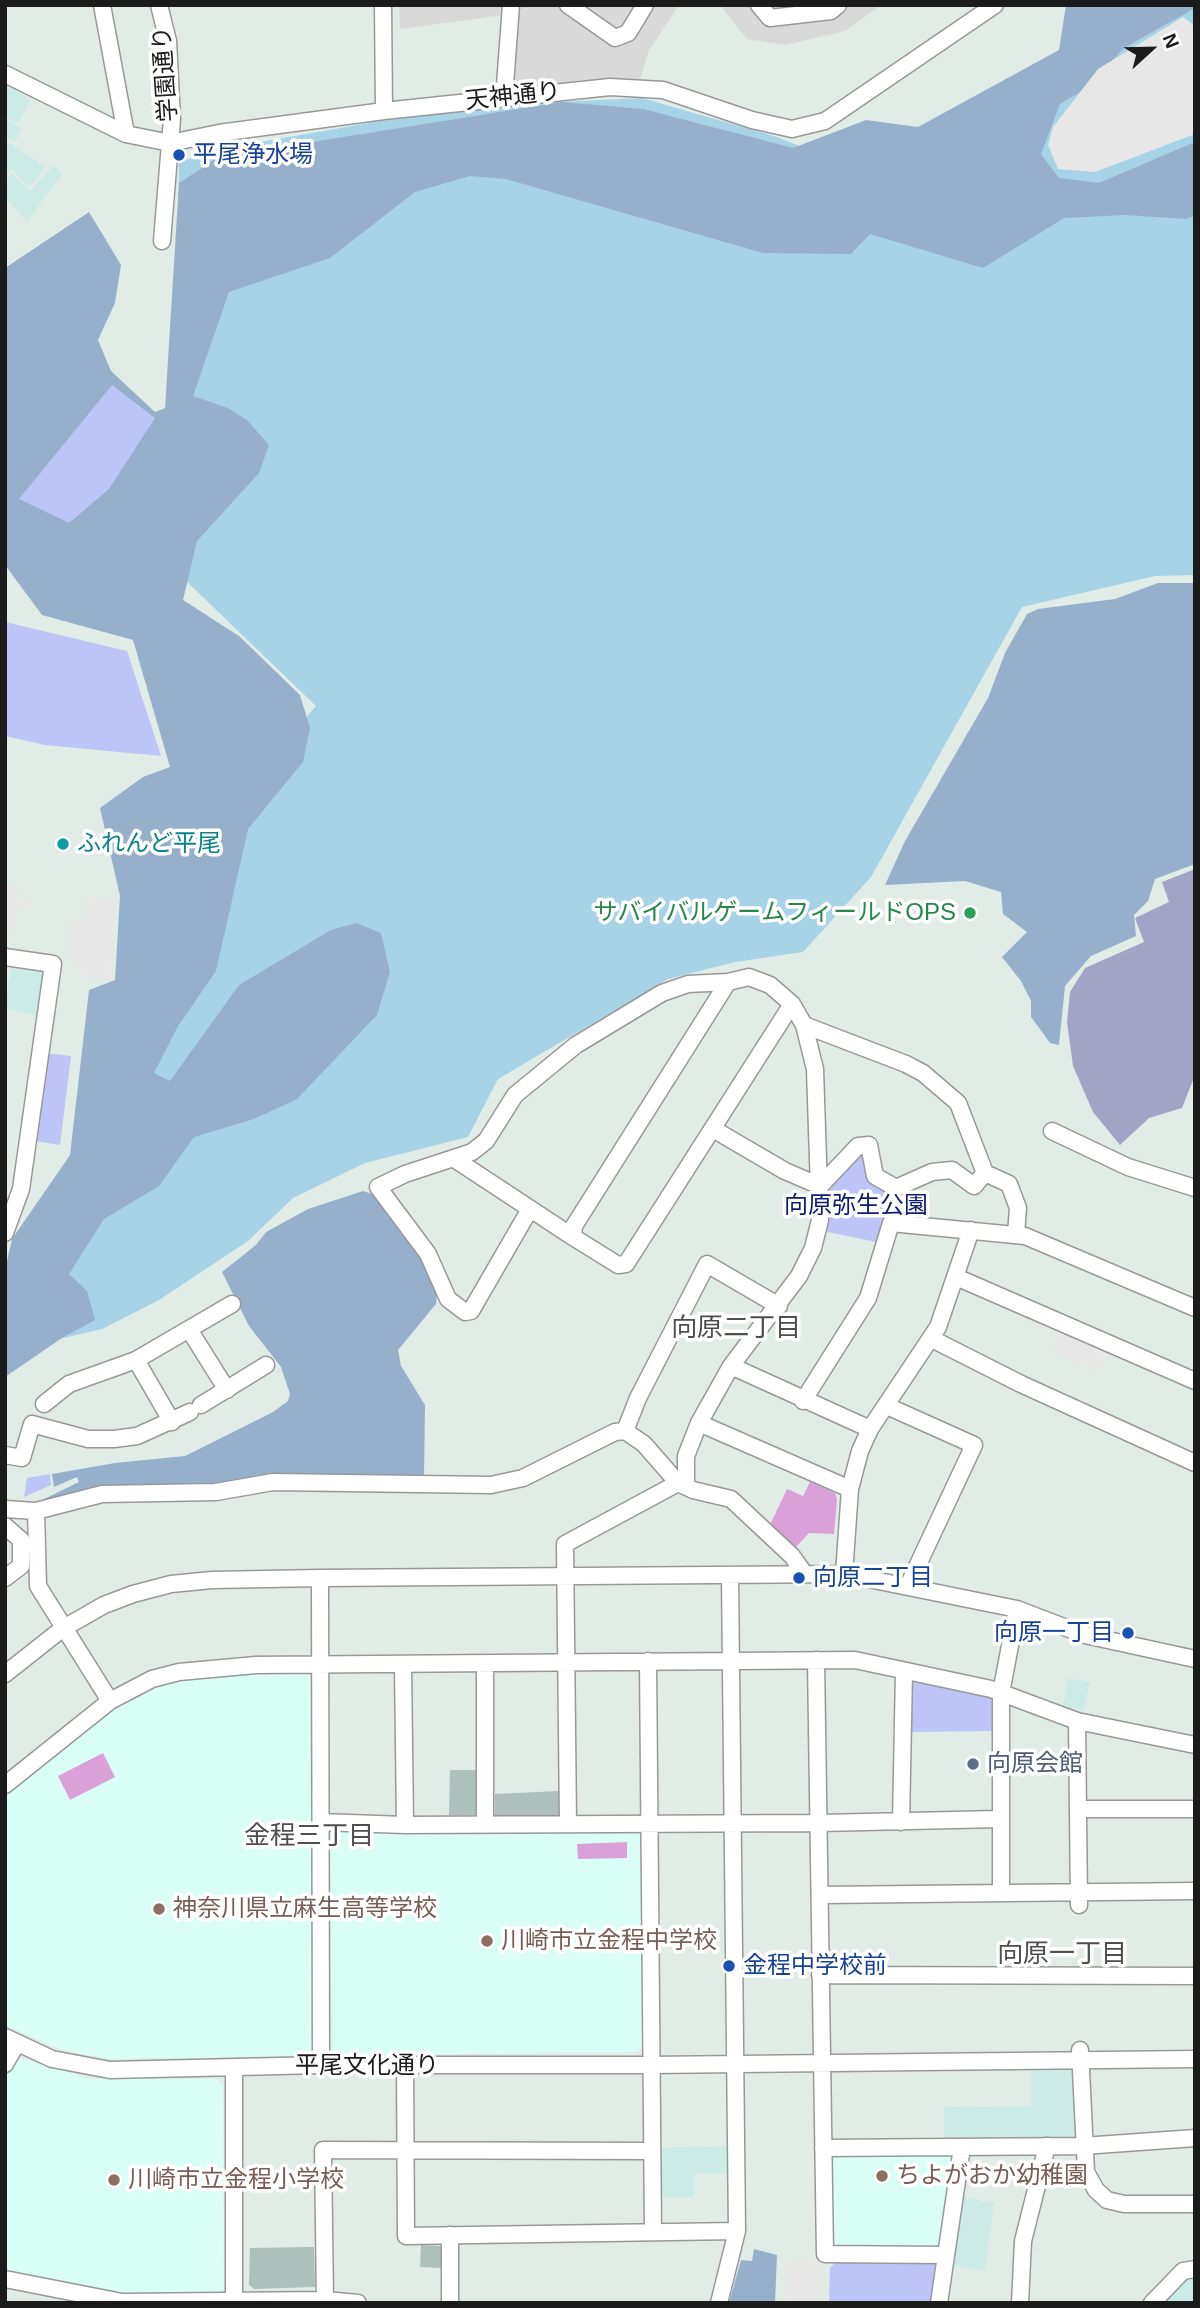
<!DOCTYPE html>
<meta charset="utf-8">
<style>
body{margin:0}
#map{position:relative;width:1200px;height:2308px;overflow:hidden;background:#e1ece6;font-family:Arial,sans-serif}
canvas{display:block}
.frame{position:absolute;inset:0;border:7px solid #1b1b1b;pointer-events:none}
.north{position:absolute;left:1116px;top:14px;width:70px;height:70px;-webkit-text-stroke:5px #fff;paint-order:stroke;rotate:68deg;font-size:19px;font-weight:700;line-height:28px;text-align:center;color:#1b1b1b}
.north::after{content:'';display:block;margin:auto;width:24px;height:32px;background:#1b1b1b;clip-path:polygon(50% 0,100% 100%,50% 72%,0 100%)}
</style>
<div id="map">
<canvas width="1200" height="2308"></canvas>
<div class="frame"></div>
<div class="north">N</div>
</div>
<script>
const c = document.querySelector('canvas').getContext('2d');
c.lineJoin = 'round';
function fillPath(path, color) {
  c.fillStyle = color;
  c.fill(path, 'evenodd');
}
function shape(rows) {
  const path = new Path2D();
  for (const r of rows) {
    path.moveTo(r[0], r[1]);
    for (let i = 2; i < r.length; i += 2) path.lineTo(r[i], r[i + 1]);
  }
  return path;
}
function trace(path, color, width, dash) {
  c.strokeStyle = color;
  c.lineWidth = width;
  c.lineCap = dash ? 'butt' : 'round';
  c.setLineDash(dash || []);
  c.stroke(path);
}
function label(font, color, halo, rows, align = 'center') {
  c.font = font + ' Arial,"Noto Sans JP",sans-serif';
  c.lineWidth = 7;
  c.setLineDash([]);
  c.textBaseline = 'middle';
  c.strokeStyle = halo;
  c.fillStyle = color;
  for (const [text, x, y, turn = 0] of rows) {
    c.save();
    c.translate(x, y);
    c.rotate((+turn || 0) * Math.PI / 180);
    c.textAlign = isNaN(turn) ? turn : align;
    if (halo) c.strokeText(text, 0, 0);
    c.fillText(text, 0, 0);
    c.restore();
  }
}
const residential = shape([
 [399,5,679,5,648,52,640,80,497,92,504,15,400,29],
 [720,5,881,5,845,31,785,45,747,39]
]);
const education = shape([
 [306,1669,310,1673,314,2049,307,2056,108,2059,59,2049,5,2025,5,1793,92,1720,133,1694,175,1678],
 [635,1828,642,1835,644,2046,636,2052,339,2055,332,2049,330,1836,334,1831],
 [21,2058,91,2079,217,2079,223,2086,224,2289,220,2293,117,2296,5,2274,5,2078,15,2059],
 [948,2153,952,2160,939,2245,936,2247,835,2248,830,2243,829,2161,835,2156]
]);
const construction = shape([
 [450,1770,478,1770,478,1815,449,1815],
 [559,1791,560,1816,495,1816,495,1794],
 [421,2245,441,2246,441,2268,420,2267],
 [314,2247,315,2287,254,2289,249,2285,250,2248]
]);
const farmland = shape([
 [5,85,31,100,18,123,5,116],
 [5,119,21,128,15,141,5,136],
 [5,140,46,167,29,187,11,169,5,178],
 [54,165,62,175,27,221,5,198,5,185,11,173,30,191],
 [12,964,42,966,46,972,39,1016,5,1008],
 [1068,1678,1090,1682,1084,1711,1063,1707],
 [1068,2067,1075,2075,1075,2135,1069,2140,944,2138,944,2107,1031,2106,1031,2069],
 [729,2146,729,2174,694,2174,694,2197,658,2197,658,2148],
 [963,2197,994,2203,985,2271,952,2265],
 [1195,2276,1195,2303,1158,2303,1185,2277]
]);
const grass = shape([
 [1160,5,1195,5,1195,575,1155,576,1022,607,871,877,803,952,735,962,668,979,498,1079,468,1137,365,1163,293,1198,248,1241,159,1300,102,1329,37,1344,127,929,316,706,183,578,176,425,179,163,208,151,381,121,516,104,642,98,774,136,917,192]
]);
const forest = shape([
 [1066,5,1195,5,1195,8,1124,48,1087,88,1060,104,1041,154,1059,178,1099,183,1195,142,1195,215,1186,219,1124,215,1064,218,983,268,870,234,851,254,763,253,506,179,470,176,415,192,330,258,229,292,193,396,228,408,247,420,269,445,259,473,197,541,183,600,239,636,300,695,310,728,303,762,248,829,216,971,178,1026,154,1073,170,1081,239,985,331,930,356,923,381,933,390,972,377,1015,297,1099,254,1119,194,1137,159,1186,104,1219,69,1274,87,1291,95,1320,62,1338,5,1377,5,1270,12,1239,70,1155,89,990,115,980,120,896,100,808,143,777,170,767,133,640,42,615,5,565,5,268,89,212,121,265,115,303,98,340,111,371,155,412,165,408,179,183,219,157,562,102,643,109,793,148,866,120,918,127,1059,50],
 [1158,583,1195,583,1195,864,1155,879,1148,901,1134,915,1136,936,1091,956,1065,986,1059,1045,1050,1043,1031,1017,1031,1001,1021,981,1002,957,1027,932,1003,914,1001,892,965,881,885,885,905,841,988,698,1005,653,1027,614,1038,609,1115,599],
 [363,1191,378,1196,424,1258,437,1294,436,1304,398,1350,401,1366,425,1405,424,1476,258,1475,212,1485,91,1487,39,1504,38,1502,79,1482,77,1477,54,1487,52,1474,115,1463,185,1456,273,1412,288,1401,290,1394,281,1367,249,1326,222,1272,256,1245,266,1232,308,1209],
 [754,2249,777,2255,775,2303,729,2303,741,2260,752,2261]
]);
const cemetery = shape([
 [1195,869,1195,1075,1182,1108,1149,1118,1120,1145,1093,1112,1073,1066,1067,1022,1070,992,1085,968,1144,942,1135,918,1169,902,1162,882]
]);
const park = shape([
 [112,385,155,418,109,489,69,523,19,499],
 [5,622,127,651,161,756,45,745,5,736],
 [44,1053,71,1056,60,1145,30,1140],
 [858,1152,865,1154,895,1194,876,1242,823,1231,828,1192],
 [50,1474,51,1485,24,1497,27,1478],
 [913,1679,989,1694,995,1706,995,1731,908,1732,908,1685],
 [934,2262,939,2269,934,2303,829,2303,830,2268,835,2263]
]);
const parking = shape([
 [1183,17,1195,26,1195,134,1095,172,1058,169,1048,145,1053,127,1098,69],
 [5,883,19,885,19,899,30,901,29,909,16,909,6,948],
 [85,896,115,901,110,981,87,978,68,957,69,919,84,920],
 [1061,1330,1106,1351,1096,1373,1051,1352],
 [786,2261,821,2262,821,2303,786,2303]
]);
const water = shape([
 [810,1482,835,1493,837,1499,834,1534,809,1533,796,1547,770,1525,787,1489,803,1496],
 [103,1753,115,1777,70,1800,58,1776],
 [627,1842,627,1858,578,1859,577,1844]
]);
const minor = shape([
 [102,5,126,134],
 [159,5,168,41,172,119,162,241],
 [383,5,384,111],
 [568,5,615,38,628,33,645,5],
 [759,5,770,18,831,11,838,5],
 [5,74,126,134,170,143,219,133,384,111,610,87,663,90,752,120,792,129,825,121,995,5],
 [504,98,511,5],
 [5,957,53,964,21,1189,5,1233],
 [804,1025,906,1064,923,1073,958,1103,985,1173,1009,1184,1018,1208,1016,1235],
 [713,1129,785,1171,820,1186,858,1146,869,1145,875,1176,896,1188,932,1172,952,1170,974,1186,985,1173],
 [1052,1131,1128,1167,1195,1188],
 [453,1158,573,1237],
 [530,1209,471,1311,465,1312,448,1299,428,1254,378,1187,405,1174,472,1152,486,1141,515,1095,576,1045,662,993,688,984,728,982],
 [956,1277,1195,1381],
 [190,1331,227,1390],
 [932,1339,1021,1384,1195,1463],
 [136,1360,172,1422],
 [731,1366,870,1429],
 [803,1401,868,1298,891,1223,1025,1236,1195,1308],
 [44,1404,69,1384,136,1360,232,1304],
 [201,1405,266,1365],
 [887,1406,974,1445,908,1586],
 [699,1423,850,1489],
 [625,1431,638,1398,707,1264,779,1306],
 [5,1455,22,1458,32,1424,88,1439,114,1439,137,1436,190,1412],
 [686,1486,686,1456,699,1423,731,1366,799,1276,813,1248,820,1220,815,1069,804,1025,792,1004,770,985,749,977,728,982,574,1226,573,1237,618,1265,626,1264,792,1004],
 [5,1509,36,1511,102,1494,216,1492,273,1482,491,1485,523,1478,615,1432,625,1431,644,1444,678,1483,693,1490,731,1499,792,1556,804,1573],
 [36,1511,38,1586,110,1701],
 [5,1526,21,1540,21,1566,5,1578],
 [844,1574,850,1489,860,1451,870,1429,938,1327,971,1230],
 [320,1578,321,2065],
 [816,1660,825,2254,946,2255],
 [648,1661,653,2232],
 [403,1664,405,1825],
 [485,1665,485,1824],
 [5,1674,62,1629,104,1605,133,1594,171,1584,212,1580,320,1578,844,1574,1017,1609,1085,1635,1195,1659],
 [1077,1721,1079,1905],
 [5,1785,110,1701,152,1679,179,1672,256,1665,855,1660,991,1689,1077,1721,1195,1745],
 [1079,1809,1195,1809],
 [321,1822,405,1825,820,1823,999,1819],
 [901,1822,904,1671],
 [568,1824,565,1544,678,1483],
 [1001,1892,1001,1693,1017,1609],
 [820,1895,1195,1891],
 [820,1975,1195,1976],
 [5,2037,52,2059,110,2070,321,2065,649,2065,1195,2059],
 [1080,2050,1086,2172,1096,2190,1107,2200,1124,2204,1195,2204],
 [5,2064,17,2043],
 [405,2066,406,2236,737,2231],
 [234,2069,234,2303],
 [823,2148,1083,2146,1195,2138],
 [5,2279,122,2302,325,2300,358,2303],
 [325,2303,323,2150,651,2151],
 [450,2303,450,2235],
 [719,2303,737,2231,730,1575],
 [939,2303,962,2147],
 [1020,2303,1023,2241,1047,2146],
 [1152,2303,1183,2271,1195,2269]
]);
const markers = [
 [179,155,7,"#1a4fb4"],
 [63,844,7,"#0f9aa8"],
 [970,913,7,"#2e9e5b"],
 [799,1578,7,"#1a4fb4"],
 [1128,1633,7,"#1a4fb4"],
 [973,1764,7,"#5c6f8a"],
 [159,1909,7,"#8d6e63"],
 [487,1941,7,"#8d6e63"],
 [729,1966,7,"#1a4fb4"],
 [882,2176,7,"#8d6e63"],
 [114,2180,7,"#8d6e63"]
];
const streetNames = [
 ["学園通り",166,74,-94],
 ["天神通り",513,97,-6],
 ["平尾文化通り",367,2066]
];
const transitNames = [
 ["平尾浄水場",193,155],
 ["向原二丁目",813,1578],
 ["向原一丁目",1114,1633,"right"],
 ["金程中学校前",743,1966]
];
const cultureNames = [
 ["ふれんど平尾",77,844]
];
const leisureNames = [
 ["サバイバルゲームフィールドOPS",956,913]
];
const parkNames = [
 ["向原弥生公園",856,1206]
];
const serviceNames = [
 ["向原会館",987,1764]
];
const educationNames = [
 ["神奈川県立麻生高等学校",173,1909],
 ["川崎市立金程中学校",501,1941],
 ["ちよがおか幼稚園",896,2176],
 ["川崎市立金程小学校",128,2180]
];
const neighbourhoodNames = [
 ["向原二丁目",736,1329],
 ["金程三丁目",309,1837],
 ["向原一丁目",1062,1955]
];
fillPath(residential, '#d8d9d8');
fillPath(education, '#d8fef6');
fillPath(construction, '#adc0bc');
fillPath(farmland, '#ccebe7');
fillPath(grass, '#a7d3e6');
fillPath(forest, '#96b0cb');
fillPath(cemetery, '#a2a4c5');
fillPath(park, '#bdc4f7');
fillPath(parking, '#e7e7e7');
fillPath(water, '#daa1d8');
trace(minor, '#989898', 19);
trace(minor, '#fff', 16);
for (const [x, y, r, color] of markers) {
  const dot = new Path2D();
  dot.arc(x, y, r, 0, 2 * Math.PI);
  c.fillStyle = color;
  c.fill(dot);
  trace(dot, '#fff', 2.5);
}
label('24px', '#1b1b1b', '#fff', streetNames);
label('24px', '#164399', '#fff', transitNames, 'left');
label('24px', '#0d838f', '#fff', cultureNames, 'left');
label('24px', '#27864d', '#fff', leisureNames, 'right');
label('24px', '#0e1a74', '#fff', parkNames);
label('24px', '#4e5e75', '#fff', serviceNames, 'left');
label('24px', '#785e54', '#fff', educationNames, 'left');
label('26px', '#4e4e4e', '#fff', neighbourhoodNames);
</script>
